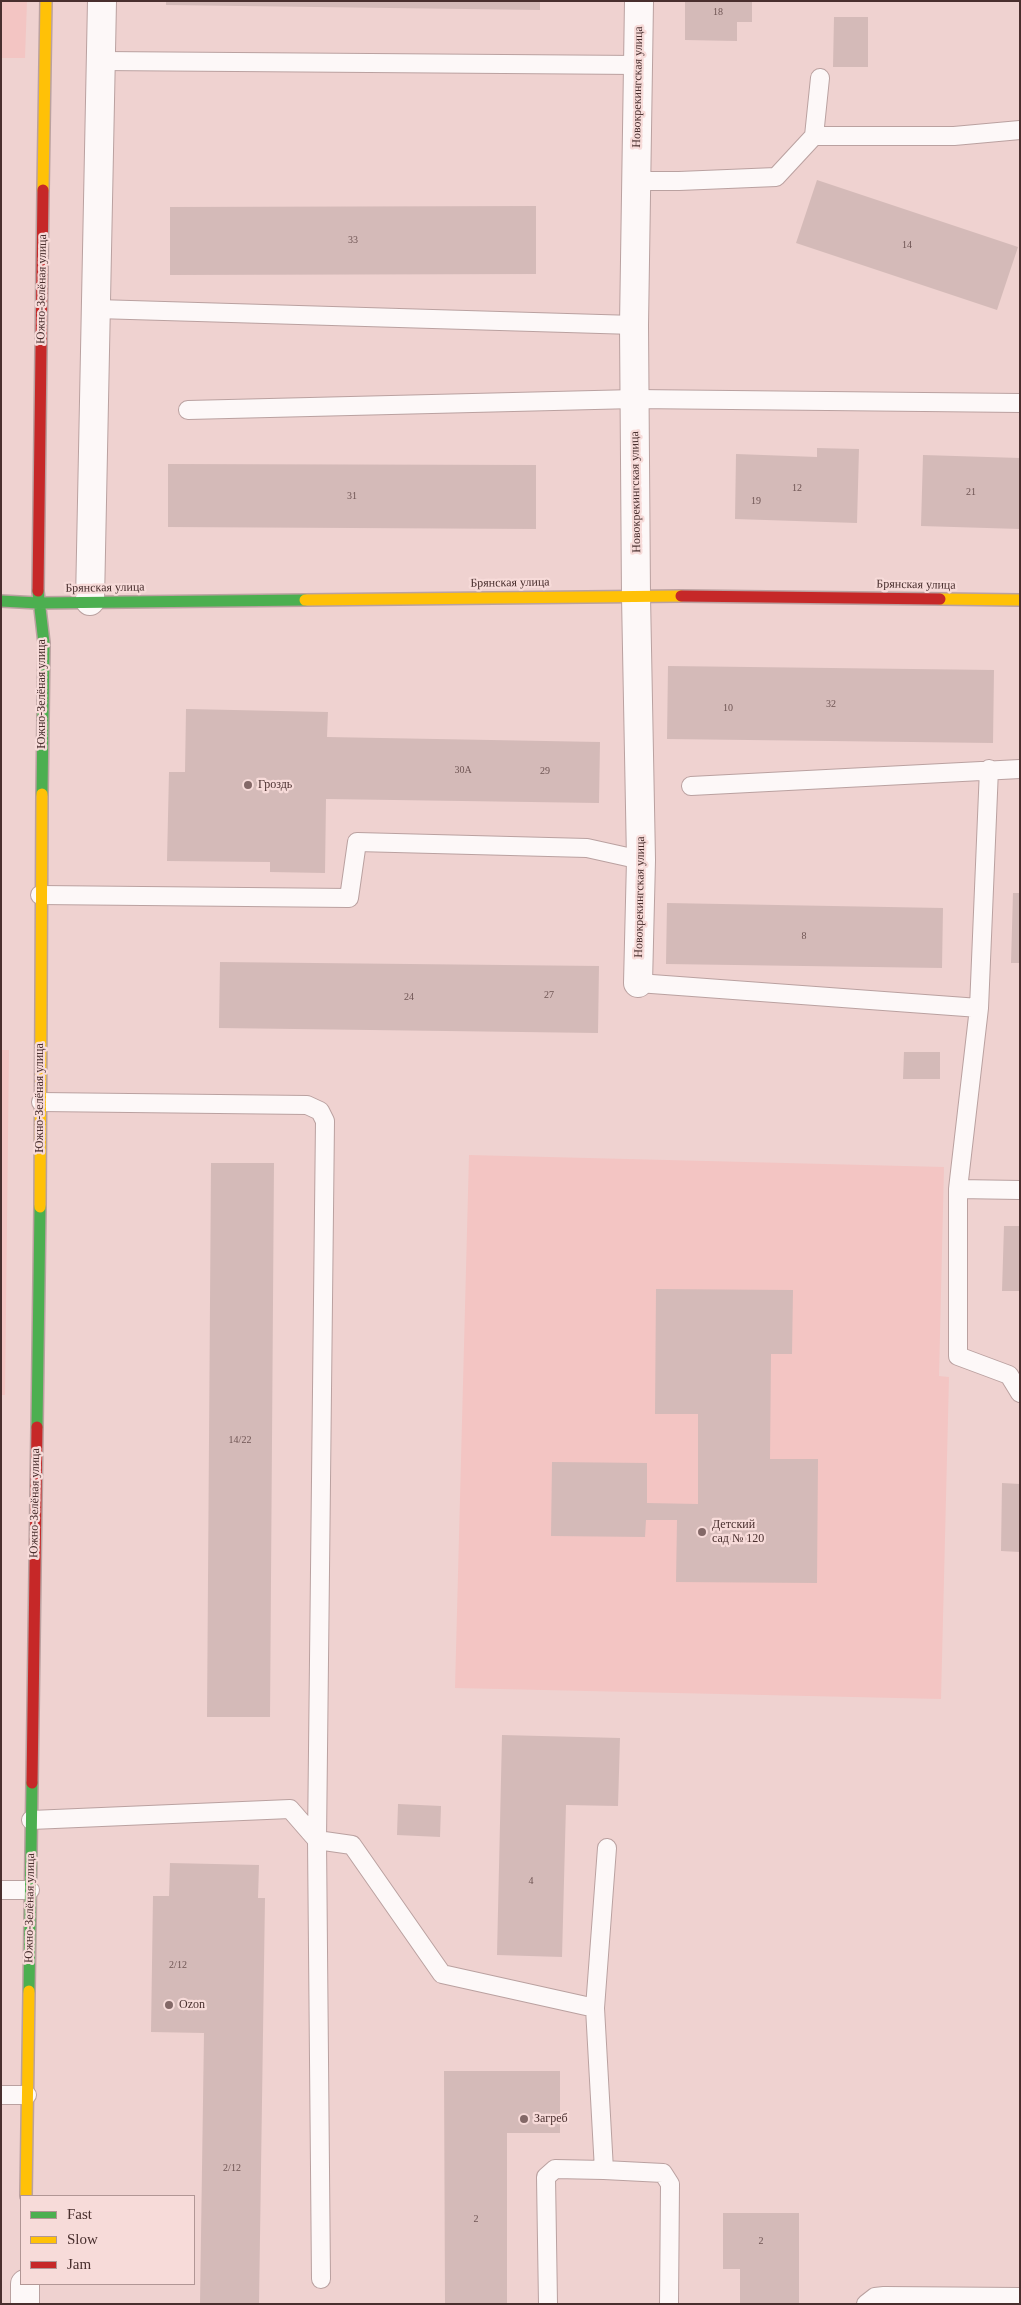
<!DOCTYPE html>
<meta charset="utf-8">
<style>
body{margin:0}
#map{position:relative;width:1021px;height:2305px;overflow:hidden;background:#efd2d0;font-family:Georgia,serif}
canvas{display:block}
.frame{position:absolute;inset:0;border:2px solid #492f2e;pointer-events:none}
.legend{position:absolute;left:20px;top:2195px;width:175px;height:90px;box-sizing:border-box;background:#f7dbd9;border:1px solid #b19695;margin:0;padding:6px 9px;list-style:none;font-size:15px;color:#492f2e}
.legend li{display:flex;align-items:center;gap:10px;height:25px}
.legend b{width:25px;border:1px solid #b19695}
</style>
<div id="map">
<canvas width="1021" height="2305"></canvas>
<div class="frame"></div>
<ul class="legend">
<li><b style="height:6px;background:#4caf50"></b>Fast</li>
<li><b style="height:6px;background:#ffc107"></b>Slow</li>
<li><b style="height:6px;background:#c62828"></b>Jam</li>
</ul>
</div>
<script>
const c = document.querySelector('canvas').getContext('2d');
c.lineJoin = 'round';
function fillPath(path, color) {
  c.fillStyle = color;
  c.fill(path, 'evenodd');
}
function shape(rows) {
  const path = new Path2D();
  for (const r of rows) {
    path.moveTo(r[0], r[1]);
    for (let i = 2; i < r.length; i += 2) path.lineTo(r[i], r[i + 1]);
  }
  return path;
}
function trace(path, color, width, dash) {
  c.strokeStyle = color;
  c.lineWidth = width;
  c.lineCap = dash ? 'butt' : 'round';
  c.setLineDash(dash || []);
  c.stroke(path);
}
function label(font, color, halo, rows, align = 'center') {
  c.font = font + ' Georgia,serif';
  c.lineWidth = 4.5;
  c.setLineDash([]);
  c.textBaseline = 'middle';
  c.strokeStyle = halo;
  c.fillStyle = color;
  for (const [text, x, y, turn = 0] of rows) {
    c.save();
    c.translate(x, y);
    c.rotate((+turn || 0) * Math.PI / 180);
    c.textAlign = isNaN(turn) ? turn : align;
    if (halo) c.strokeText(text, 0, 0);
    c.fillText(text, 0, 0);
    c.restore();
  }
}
const built = shape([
 [1,1,27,1,25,58,1,58],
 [1,1050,9,1050,5,1395,1,1395],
 [469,1155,944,1167,939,1376,949,1377,941,1699,455,1688]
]);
const building = shape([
 [166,1,540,1,540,10,166,5],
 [685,1,752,1,752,22,737,22,737,41,685,40],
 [834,17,868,17,868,67,833,67],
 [817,180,1018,247,997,310,796,243],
 [536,206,536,274,170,275,170,207],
 [817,448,859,449,857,523,735,519,736,454,817,457],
 [923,455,1020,458,1020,529,921,526],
 [168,464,536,465,536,529,168,527],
 [668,666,994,670,993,743,667,739],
 [186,709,328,712,327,737,600,742,599,803,326,799,325,873,270,872,270,862,167,861,169,772,185,772],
 [1013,893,1020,893,1020,963,1011,963],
 [667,903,943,908,942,968,666,964],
 [220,962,599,966,598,1033,219,1028],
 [904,1052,940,1052,940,1079,903,1079],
 [211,1163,274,1163,270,1717,207,1717],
 [1004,1226,1020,1226,1020,1291,1002,1291],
 [656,1289,793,1290,792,1354,771,1354,770,1459,818,1459,817,1583,676,1582,677,1520,646,1520,645,1537,551,1536,552,1462,647,1463,647,1503,698,1504,698,1414,655,1414],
 [1002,1483,1020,1484,1020,1552,1001,1551],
 [502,1735,620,1738,618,1806,566,1805,562,1957,497,1955],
 [398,1804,441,1806,440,1837,397,1835],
 [170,1863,259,1865,258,1898,265,1898,259,2304,200,2304,204,2033,151,2032,153,1896,169,1896],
 [444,2071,560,2071,560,2133,507,2133,507,2304,445,2304],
 [723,2213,799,2213,799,2304,740,2304,740,2269,723,2269]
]);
const lane = shape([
 [101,61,638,65],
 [814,136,820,78],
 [636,181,679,181,776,177,814,136,954,136,1020,130],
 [97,309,634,325],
 [188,410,635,399,1020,403],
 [691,786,1020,769],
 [40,895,349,898,357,842,587,848,641,860],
 [638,983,979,1008,958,1189,1020,1190],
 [979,1008,989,769],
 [41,1102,307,1105,320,1111,325,1121,317,1840,321,2279],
 [958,1189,958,1356,1009,1375,1020,1393],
 [31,1820,290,1809,317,1840,352,1845,442,1974,595,2008],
 [1,1890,30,1890],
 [1,2095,27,2095],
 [604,2170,663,2173,670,2184,669,2304],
 [548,2304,546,2177,555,2169,604,2170,595,2008,607,1848],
 [866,2304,875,2297,884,2296,1020,2297]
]);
const street = shape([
 [90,601,102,1],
 [638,983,641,860,636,596,634,325,639,1],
 [25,2304,25,2284]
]);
const fast = shape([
 [38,591,44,643,42,794],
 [1,601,38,603,305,600],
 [37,1427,40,1207],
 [29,1991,32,1783]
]);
const slow = shape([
 [43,190,46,1],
 [940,599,1020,600],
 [305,600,681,596],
 [40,1207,42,794],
 [26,2196,29,1991]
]);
const jam = shape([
 [38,591,43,190],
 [681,596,940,599],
 [32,1783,37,1427]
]);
const markers = [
 [248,785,5,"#836867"],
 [702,1532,5,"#836867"],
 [169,2005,5,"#836867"],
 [524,2119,5,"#836867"]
];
const numberNames = [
 ["18",718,12],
 ["33",353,240],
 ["14",907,245],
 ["12",797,488],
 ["21",971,492],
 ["31",352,496],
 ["19",756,501],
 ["32",831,704],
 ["10",728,708],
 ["30А",463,770],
 ["29",545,771],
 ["8",804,936],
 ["27",549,995],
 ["24",409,997],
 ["14/22",240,1440],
 ["4",531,1881],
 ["2/12",178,1965],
 ["2/12",232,2168],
 ["2",476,2219],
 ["2",761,2241]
];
const streetNames = [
 ["Новокрекингская улица",638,87,-89],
 ["Южно-Зелёная улица",42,289,-89],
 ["Новокрекингская улица",636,492,-91],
 ["Брянская улица",510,583,-1],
 ["Брянская улица",916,585,1],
 ["Брянская улица",105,588,-1],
 ["Южно-Зелёная улица",42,694,-90],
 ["Новокрекингская улица",640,897,-89],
 ["Южно-Зелёная улица",40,1098,-90],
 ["Южно-Зелёная улица",35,1503,-89],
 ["Южно-Зелёная улица",30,1908,-89]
];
const poiNames = [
 ["Гроздь",258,785],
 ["Детский",712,1525],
 ["сад № 120",712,1539],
 ["Ozon",179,2005],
 ["Загреб",534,2119]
];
fillPath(built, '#f3c5c3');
fillPath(building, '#d4bab8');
trace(lane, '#baa1a0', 20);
trace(street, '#baa1a0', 30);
trace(fast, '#baa1a0', 14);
trace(slow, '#baa1a0', 14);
trace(jam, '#baa1a0', 14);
trace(lane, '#fdf8f8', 18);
trace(street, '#fdf8f8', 28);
trace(fast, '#4caf50', 11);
trace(slow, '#ffc107', 11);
trace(jam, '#c62828', 11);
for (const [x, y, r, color] of markers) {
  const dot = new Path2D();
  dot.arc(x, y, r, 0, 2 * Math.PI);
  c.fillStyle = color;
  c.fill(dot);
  trace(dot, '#f7dbd9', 2);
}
label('10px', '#6f5554', null, numberNames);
label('12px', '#492f2e', '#f7dbd9', streetNames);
label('12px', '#492f2e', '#f7dbd9', poiNames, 'left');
</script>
